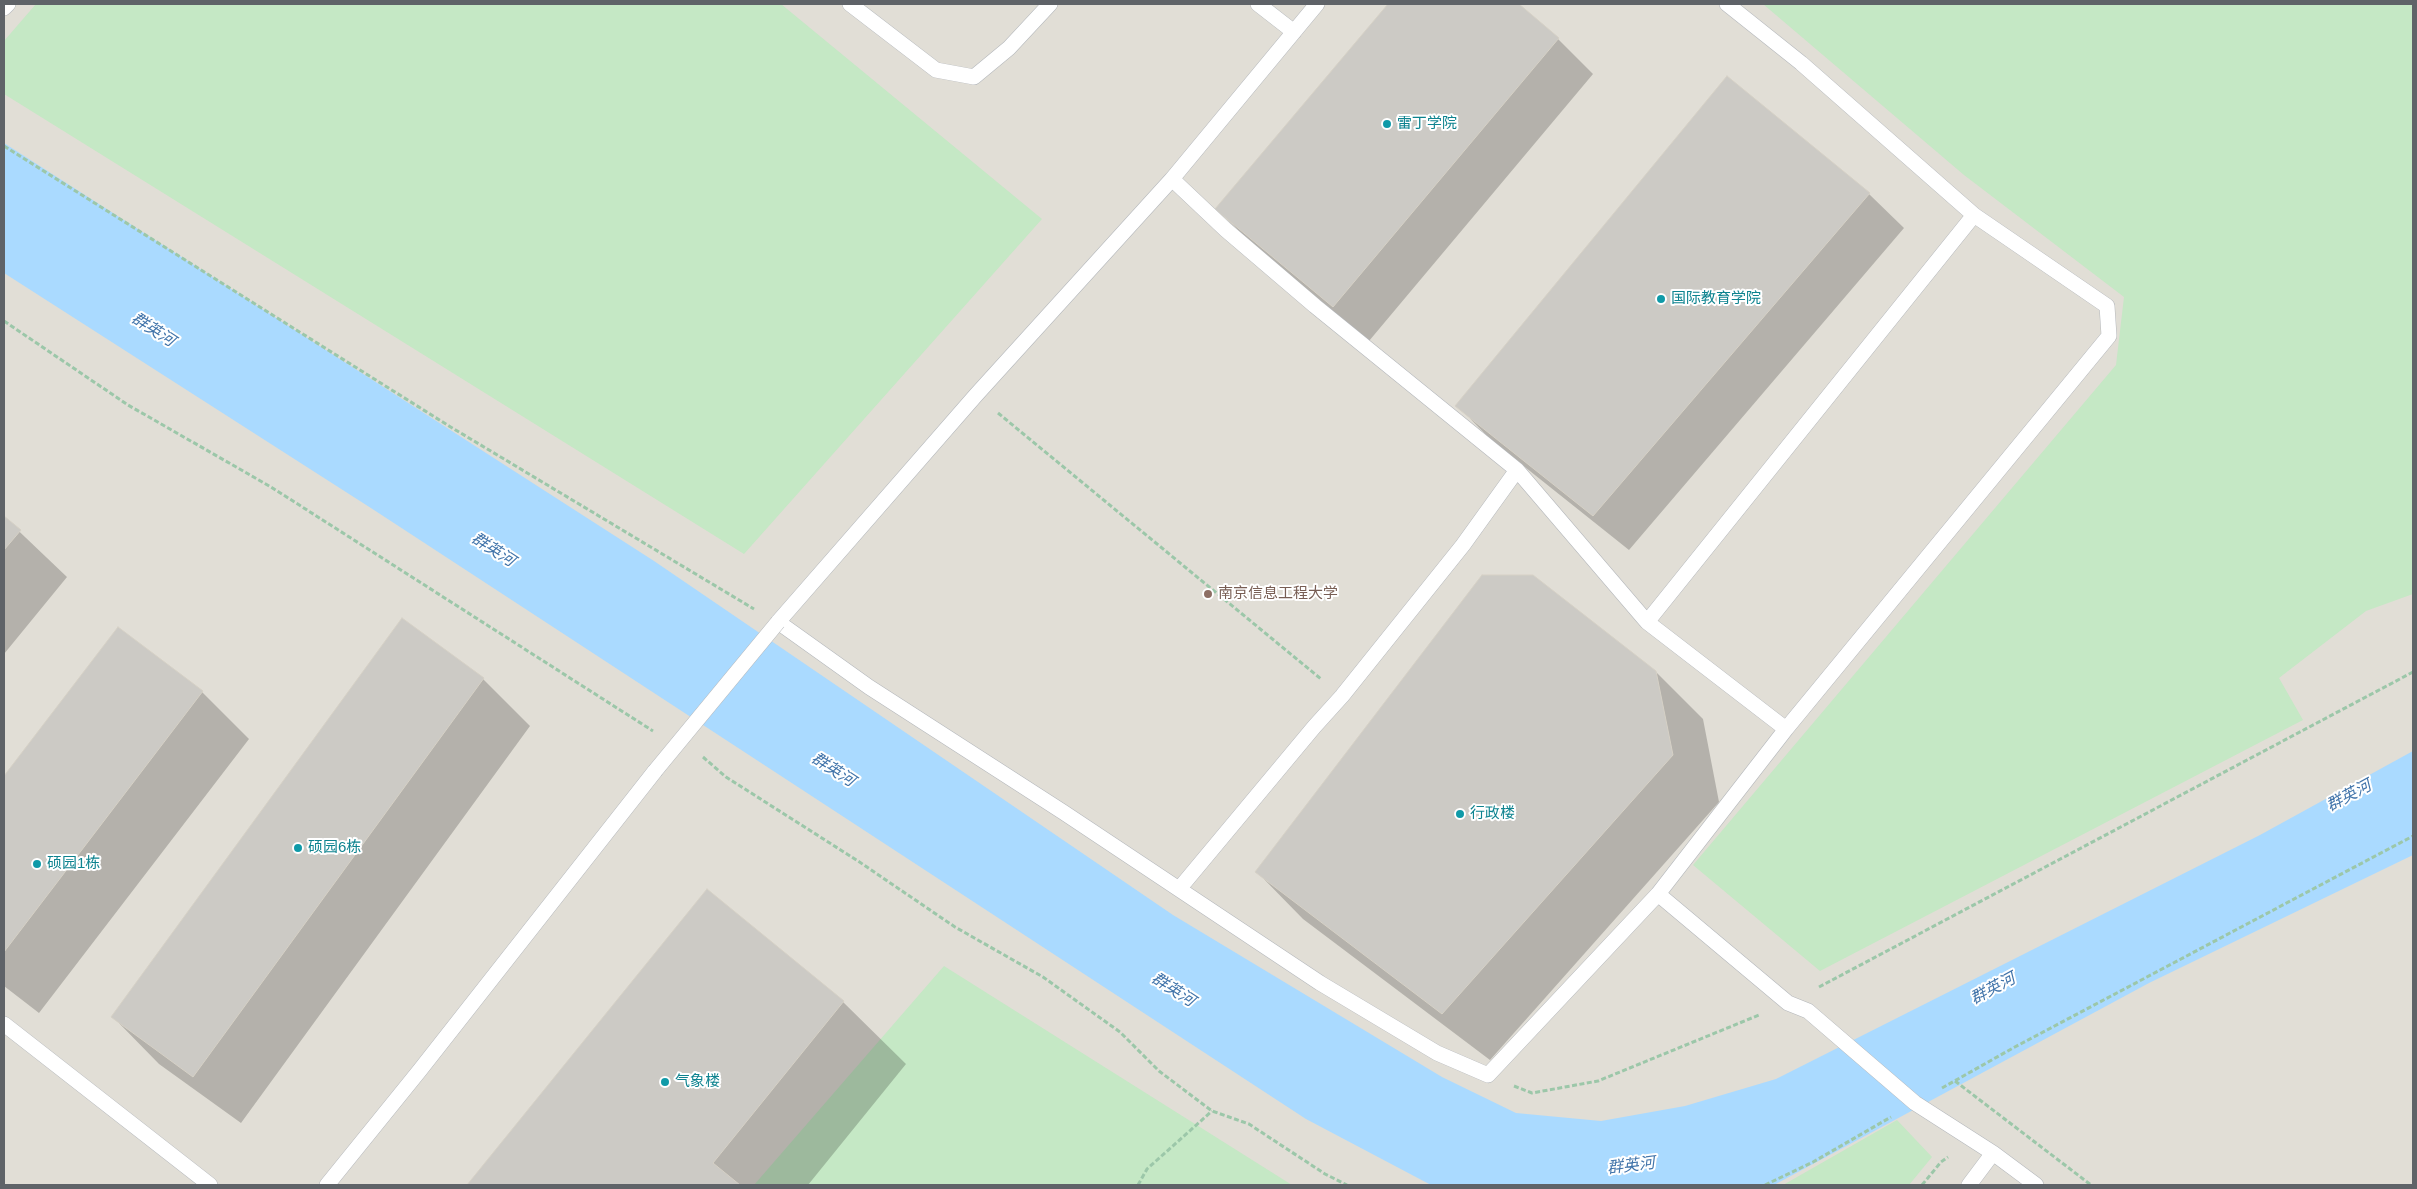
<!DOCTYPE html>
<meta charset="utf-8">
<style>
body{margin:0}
#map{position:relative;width:2417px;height:1189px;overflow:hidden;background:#f1efe8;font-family:Arial,sans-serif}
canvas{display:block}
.frame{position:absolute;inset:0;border:5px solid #5f6368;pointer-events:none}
</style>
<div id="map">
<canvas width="2417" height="1189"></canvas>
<div class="frame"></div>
</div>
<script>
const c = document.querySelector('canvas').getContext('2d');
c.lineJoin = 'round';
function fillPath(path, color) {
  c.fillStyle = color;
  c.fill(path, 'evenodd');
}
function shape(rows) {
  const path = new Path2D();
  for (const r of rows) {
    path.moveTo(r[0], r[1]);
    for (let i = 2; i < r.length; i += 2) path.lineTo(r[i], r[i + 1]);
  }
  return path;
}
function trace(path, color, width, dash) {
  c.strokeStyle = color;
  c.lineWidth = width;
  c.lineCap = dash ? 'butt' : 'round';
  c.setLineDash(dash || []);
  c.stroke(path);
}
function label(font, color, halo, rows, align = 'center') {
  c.font = font + ' Arial,"Noto Sans SC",sans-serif';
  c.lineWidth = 4;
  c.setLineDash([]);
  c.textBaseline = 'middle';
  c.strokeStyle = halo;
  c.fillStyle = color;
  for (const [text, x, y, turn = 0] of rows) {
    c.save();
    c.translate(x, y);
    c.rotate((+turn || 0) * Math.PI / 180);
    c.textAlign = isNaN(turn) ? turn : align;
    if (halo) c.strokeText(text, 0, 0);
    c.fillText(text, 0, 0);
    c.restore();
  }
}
const education = shape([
 [4,4,2413,4,2413,1185,4,1185]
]);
const green = shape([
 [36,4,781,4,1042,219,744,554,4,94,4,41],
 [1763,4,2413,4,2413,594,2366,611,2279,678,2303,720,1820,971,1693,865,2116,365,2124,297,1964,175],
 [944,966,1292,1185,754,1185],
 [1897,1120,1932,1157,1909,1185,1783,1185]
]);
const water = shape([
 [4,143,654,561,1173,915,1442,1077,1516,1113,1601,1121,1685,1106,1776,1079,2260,835,2413,751,2413,855,2149,983,1774,1185,1431,1185,1306,1119,374,510,4,273]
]);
const shadow = shape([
 [1390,4,1517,4,1558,39,1593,74,1369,341,1252,244,1217,209],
 [1869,194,1904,228,1629,550,1491,440,1457,405],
 [4,517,67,577,4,654],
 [118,629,202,692,249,739,39,1013,4,986,4,778],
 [1656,672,1703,719,1719,802,1490,1060,1303,919,1257,872],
 [483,679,530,726,241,1123,159,1064,113,1017],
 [707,891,843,1002,906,1064,808,1185,469,1185]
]);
const building = shape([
 [1388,4,1519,4,1559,38,1333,307,1215,209,1388,4],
 [1727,76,1870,193,1593,516,1455,406,1727,76],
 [4,516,21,530,4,550,4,516],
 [1482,575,1533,575,1656,671,1673,755,1442,1014,1255,872,1482,575],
 [402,618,484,678,193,1077,111,1017,402,618],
 [118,627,203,691,4,952,4,776,118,627],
 [707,889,844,1001,713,1163,740,1185,467,1185,707,889]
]);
const path = shape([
 [4,146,449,426,754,609],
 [4,321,128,405,271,487,653,731],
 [998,413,1321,679],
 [703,757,726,777,858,861,955,927,1043,977,1120,1032,1159,1071,1212,1111,1249,1124,1325,1174,1347,1185],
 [1819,987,2413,672],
 [1955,1081,2091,1185],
 [1514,1086,1532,1093,1598,1081,1759,1015],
 [1942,1088,2013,1048,2413,836],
 [1138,1185,1147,1169,1212,1111],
 [1765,1185,1813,1162,1891,1117],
 [1922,1185,1941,1162,1948,1157]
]);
const lane = shape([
 [850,4,936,70,974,77,1009,48,1050,4],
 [1258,4,1294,32],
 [1317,4,1172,179,976,395,778,622,869,687,1063,812,1320,983,1437,1053,1488,1075,1658,894,1786,729,2109,336,2107,306,1974,215,1801,63,1727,4],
 [4,8,8,4],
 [1172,179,1226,230,1315,306,1517,470,1647,622,1786,729],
 [1647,622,1974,215],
 [1179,889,1314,727,1342,696,1463,545,1517,470],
 [1658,894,1788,1003,1808,1011,1915,1103,1993,1153,1969,1185],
 [4,1024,210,1185],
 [1993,1153,2036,1185],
 [327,1185,420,1070,655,771]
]);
const laneBridge = shape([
 [655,771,778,622]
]);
const markers = [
 [1387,124,5,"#0f9aa8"],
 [1661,299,5,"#0f9aa8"],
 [1208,594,5,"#8d6e63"],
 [1460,814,5,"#0f9aa8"],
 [298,848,5,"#0f9aa8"],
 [37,864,5,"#0f9aa8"],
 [665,1082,5,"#0f9aa8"]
];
const cultureNames = [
 ["雷丁学院",1397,124],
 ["国际教育学院",1671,299],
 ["行政楼",1470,814],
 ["硕园6栋",308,848],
 ["硕园1栋",47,864],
 ["气象楼",675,1082]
];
const educationNames = [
 ["南京信息工程大学",1218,594]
];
const waterNames = [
 ["群英河",153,330,33],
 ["群英河",493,550,33],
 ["群英河",833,770,33],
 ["群英河",2349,796,-28],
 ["群英河",1993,989,-28],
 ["群英河",1173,990,33],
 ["群英河",1631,1166,-7]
];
fillPath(education, '#e1ded6');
fillPath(green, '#c5e8c5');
fillPath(water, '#aadaff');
fillPath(shadow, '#0003');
fillPath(building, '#cccac5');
trace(building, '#d6d1c6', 1);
trace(lane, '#b5b8bc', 16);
trace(path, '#9cc7a9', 3, [5, 2.5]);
trace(lane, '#fff', 15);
trace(laneBridge, '#b5b8bc', 16, []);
trace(laneBridge, '#fff', 15);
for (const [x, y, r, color] of markers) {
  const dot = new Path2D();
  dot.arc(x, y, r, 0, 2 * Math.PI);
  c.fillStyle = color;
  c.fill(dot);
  trace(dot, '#fff', 2);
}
label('15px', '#0d838f', '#fff', cultureNames, 'left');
label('15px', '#785e54', '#fff', educationNames, 'left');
label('italic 16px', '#4174aa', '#fff', waterNames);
</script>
